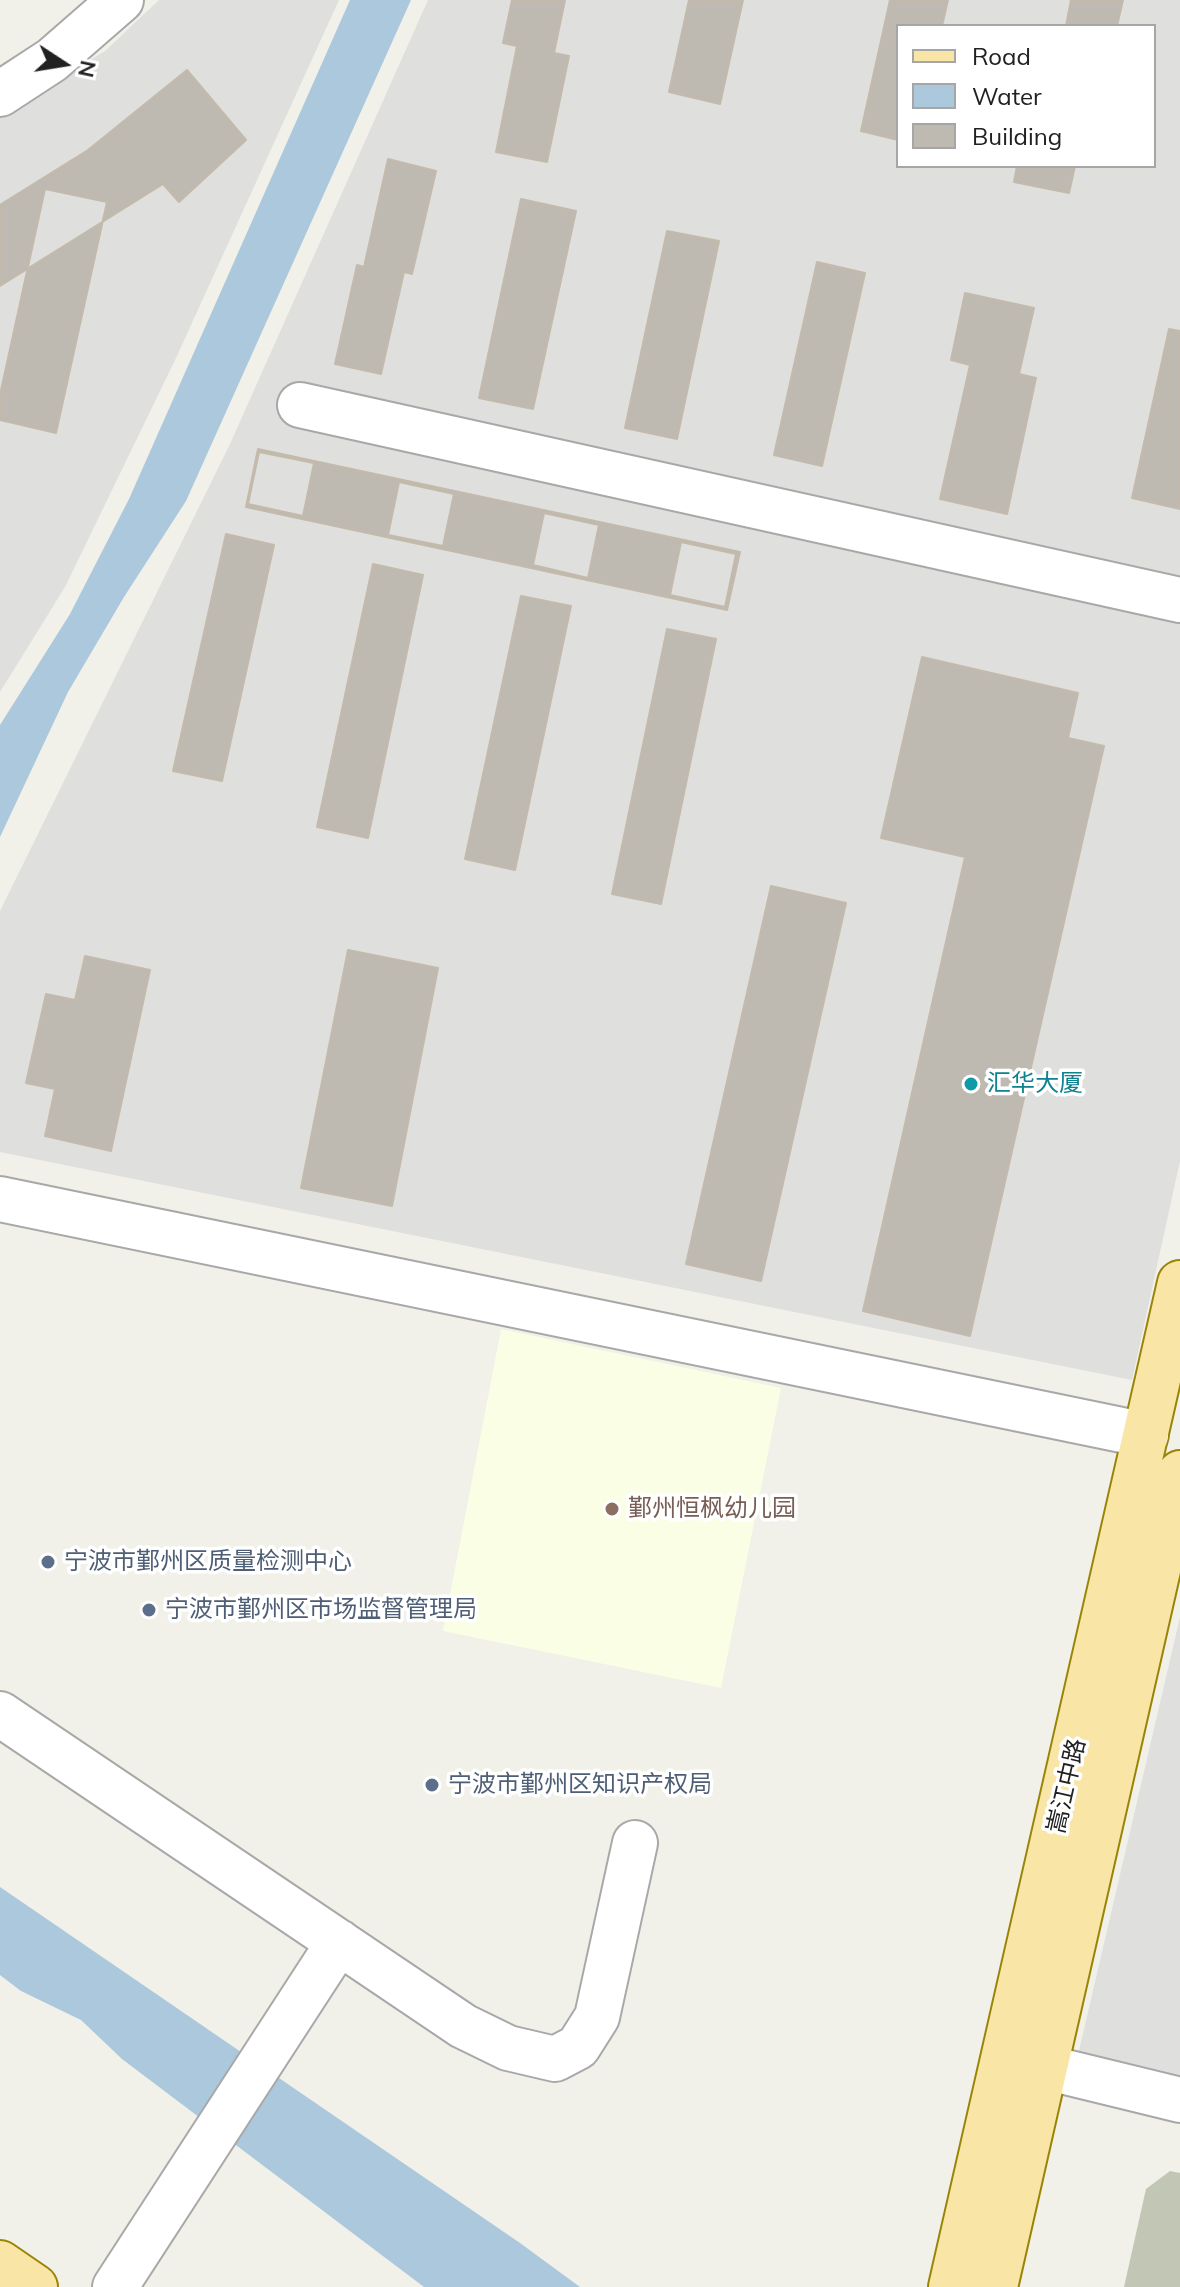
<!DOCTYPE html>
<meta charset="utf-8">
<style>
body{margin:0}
#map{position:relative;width:1180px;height:2287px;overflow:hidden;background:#f1f0e9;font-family:Mulish,sans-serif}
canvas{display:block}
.legend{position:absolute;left:896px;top:24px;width:260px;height:144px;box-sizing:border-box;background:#fff;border:2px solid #a6a6a6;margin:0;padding:10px 14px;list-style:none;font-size:24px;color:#212121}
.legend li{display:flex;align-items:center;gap:16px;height:40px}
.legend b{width:40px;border:2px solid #a6a6a6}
.north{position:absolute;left:24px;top:24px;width:80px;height:80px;-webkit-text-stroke:6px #fff;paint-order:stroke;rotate:102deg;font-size:22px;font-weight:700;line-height:32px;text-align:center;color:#212121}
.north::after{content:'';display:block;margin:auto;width:28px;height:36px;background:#212121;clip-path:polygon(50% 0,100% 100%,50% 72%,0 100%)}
</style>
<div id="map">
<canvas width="1180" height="2287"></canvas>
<ul class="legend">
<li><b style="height:10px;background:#f9e5a6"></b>Road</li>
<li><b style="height:22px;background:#abc8dd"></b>Water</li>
<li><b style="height:22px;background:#beb9b1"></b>Building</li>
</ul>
<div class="north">N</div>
</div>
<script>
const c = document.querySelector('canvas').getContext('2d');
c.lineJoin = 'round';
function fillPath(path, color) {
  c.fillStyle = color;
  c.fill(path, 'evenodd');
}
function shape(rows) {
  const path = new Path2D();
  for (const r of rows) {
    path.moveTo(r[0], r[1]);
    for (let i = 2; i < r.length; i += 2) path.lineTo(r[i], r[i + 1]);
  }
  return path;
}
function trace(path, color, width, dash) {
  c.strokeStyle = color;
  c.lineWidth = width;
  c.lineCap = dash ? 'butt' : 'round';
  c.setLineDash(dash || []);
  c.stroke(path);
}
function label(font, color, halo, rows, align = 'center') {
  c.font = font + ' Mulish,"Noto Sans SC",sans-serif';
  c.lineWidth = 7;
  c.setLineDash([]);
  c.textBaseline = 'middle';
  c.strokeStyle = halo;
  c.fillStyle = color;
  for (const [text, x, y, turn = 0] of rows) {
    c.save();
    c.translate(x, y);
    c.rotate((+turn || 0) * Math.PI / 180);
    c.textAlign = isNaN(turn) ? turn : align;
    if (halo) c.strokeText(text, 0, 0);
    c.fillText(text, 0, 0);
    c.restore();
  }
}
const residential = shape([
 [159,0,339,0,176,358,65,587,0,692,0,115,105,51],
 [428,0,1180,0,1180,1161,1132,1380,0,1152,0,911,230,444],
 [898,26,1154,26,1154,166,898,166],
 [1180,1617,1180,2079,1078,2055]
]);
const education = shape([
 [501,1329,781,1388,721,1688,443,1631]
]);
const construction = shape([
 [1170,2171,1180,2173,1180,2287,1124,2287,1146,2189]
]);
const water = shape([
 [350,0,411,0,186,501,124,597,68,692,0,837,0,725,70,614,129,499],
 [0,1887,520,2243,580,2287,424,2287,122,2059,81,2020,21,1991,0,1975]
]);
const building = shape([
 [512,0,565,0,554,53,569,56,547,162,496,152,517,46,503,43,512,0],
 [689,0,743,0,720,104,669,92,689,0],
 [890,0,948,0,942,26,898,26,898,140,861,131,890,0],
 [1071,0,1123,0,1117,26,1066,26,1071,0],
 [187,70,246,140,179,202,163,184,0,286,0,205,88,150,187,70],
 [388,159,436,171,412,274,404,272,381,374,335,364,357,265,364,267,388,159],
 [1017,166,1075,166,1069,193,1014,182,1017,166],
 [45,189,107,202,56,433,0,420,0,395,45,189],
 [521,199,576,211,533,409,479,398,521,199],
 [667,231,719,241,677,439,625,428,667,231],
 [817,262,865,273,822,466,774,455,817,262],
 [965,293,1034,308,1019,374,1036,378,1007,514,940,499,970,365,951,360,965,293],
 [1169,329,1180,331,1180,509,1132,498,1169,329],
 [258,449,740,552,727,610,246,507,258,449],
 [259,452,314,463,303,516,248,504,259,452],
 [399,482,454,494,443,546,388,535,399,482],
 [544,513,599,525,588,578,533,565,544,513],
 [226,534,274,545,222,781,173,771,226,534],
 [681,542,736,554,725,607,670,595,681,542],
 [373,564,423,575,368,838,317,827,373,564],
 [521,596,571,606,515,870,465,859,521,596],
 [667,629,716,639,661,904,612,894,667,629],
 [922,657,1078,693,1068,738,1104,746,970,1336,863,1311,965,857,881,838,922,657],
 [771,886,846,903,761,1281,686,1264,771,886],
 [348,950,438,968,392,1206,301,1188,348,950],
 [85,956,150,970,111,1151,45,1136,55,1089,26,1083,46,994,75,1000,85,956]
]);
const minor = shape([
 [0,94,52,60,121,0],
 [300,405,1180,600],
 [0,1199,1146,1435],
 [0,1714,463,2026,508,2048,555,2059,578,2047,597,2017,635,1843],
 [1008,2058,1180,2100],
 [115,2287,339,1942]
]);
const major = shape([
 [0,2263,35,2287],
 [951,2287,1180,1283],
 [995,2287,1180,1473]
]);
const markers = [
 [971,1084,8,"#0f9aa8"],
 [612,1509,8,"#8d6e63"],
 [48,1562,8,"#5c6f8a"],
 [149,1610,8,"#5c6f8a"],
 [432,1785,8,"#5c6f8a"]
];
const cultureNames = [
 ["汇华大厦",987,1084]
];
const educationNames = [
 ["鄞州恒枫幼儿园",628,1509]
];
const serviceNames = [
 ["宁波市鄞州区质量检测中心",64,1562],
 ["宁波市鄞州区市场监督管理局",165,1610],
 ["宁波市鄞州区知识产权局",448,1785]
];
const streetNames = [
 ["嵩江中路",1067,1786,-77]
];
fillPath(residential, '#dfdfde');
fillPath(education, '#f9fee5');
fillPath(construction, '#c2c6b4');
fillPath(water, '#abc8dd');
fillPath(building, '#beb9b1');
trace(building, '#c3baab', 2);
trace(minor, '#a8a8a8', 48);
trace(major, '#998406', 48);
trace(minor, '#fff', 44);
trace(major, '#f9e5a6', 44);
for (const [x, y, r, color] of markers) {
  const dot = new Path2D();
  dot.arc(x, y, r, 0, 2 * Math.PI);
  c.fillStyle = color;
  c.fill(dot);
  trace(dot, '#fff', 3);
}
label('24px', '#0d838f', '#fff', cultureNames, 'left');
label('24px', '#785e54', '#fff', educationNames, 'left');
label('24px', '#4e5e75', '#fff', serviceNames, 'left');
label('24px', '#212121', '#fff', streetNames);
</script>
